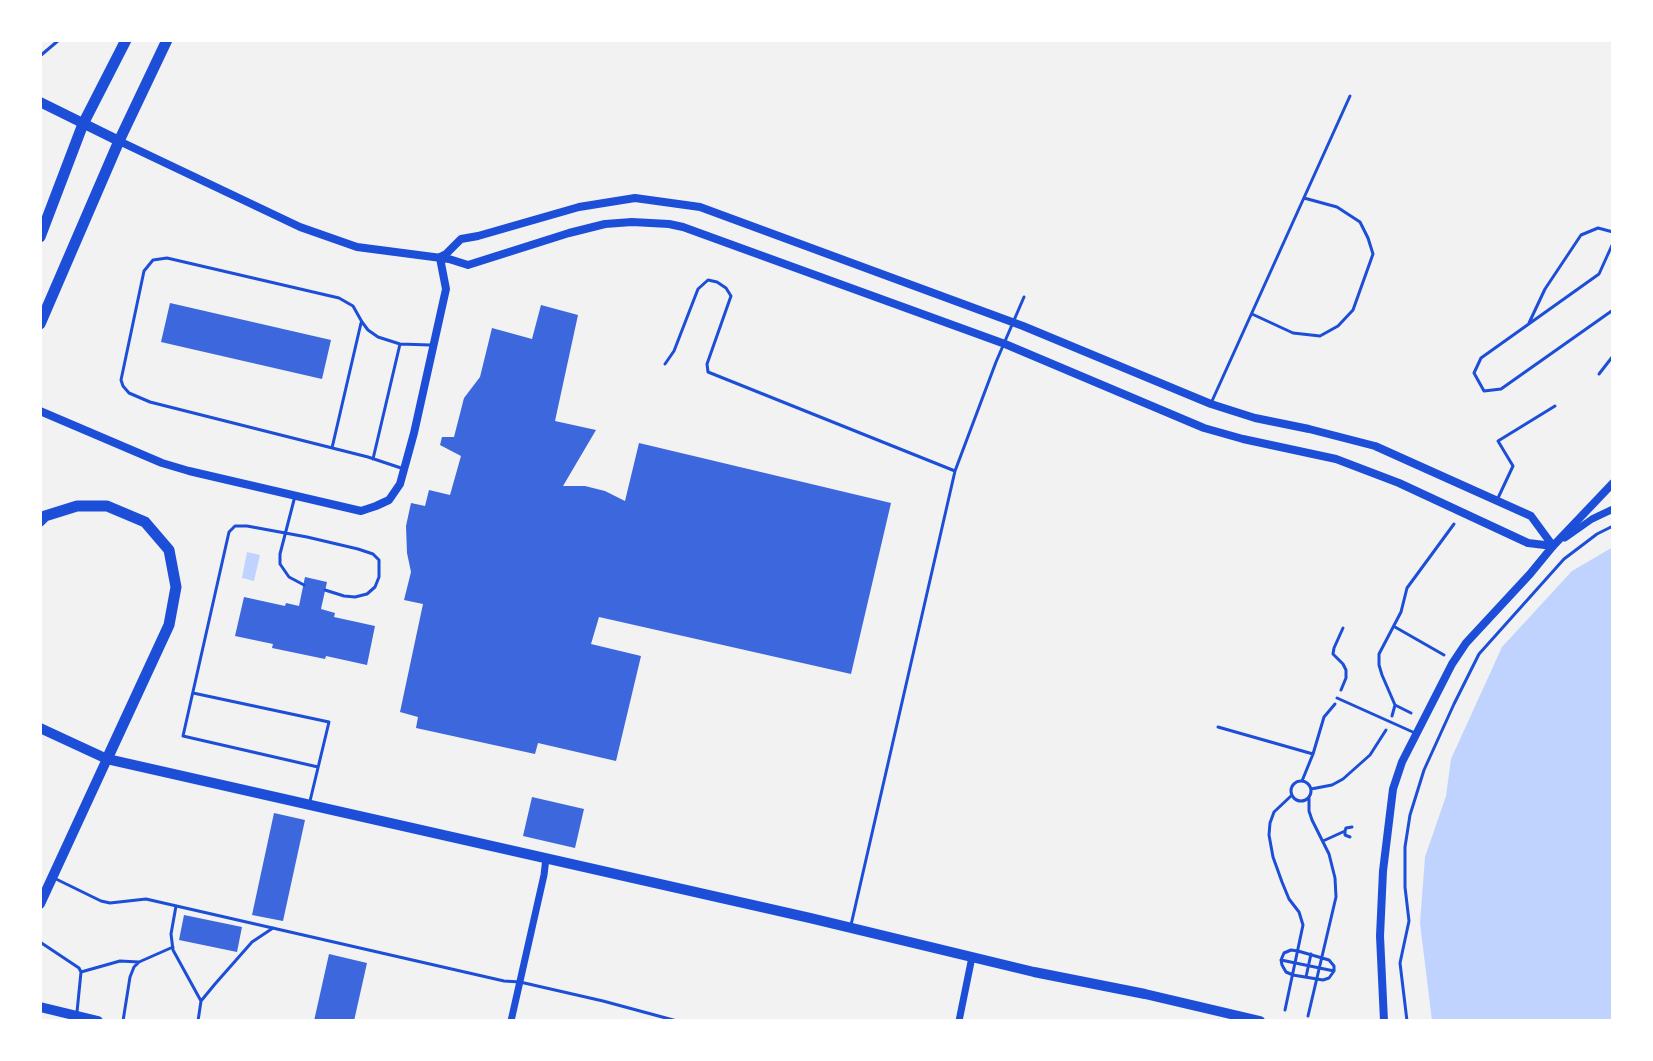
<!DOCTYPE html>
<style>
body{margin:0}
#map{position:relative;width:1653px;height:1061px;overflow:hidden;background:#f2f2f2;font-family:"Nunito Sans",sans-serif}
canvas{display:block}
.frame{position:absolute;inset:0;border:42px solid #fff;pointer-events:none}
</style>
<div id="map">
<canvas width="1653" height="1061"></canvas>
<div class="frame"></div>
</div>
<script>
const c = document.querySelector('canvas').getContext('2d');
c.lineJoin = 'round';
function fillPath(path, color) {
  c.fillStyle = color;
  c.fill(path, 'evenodd');
}
function shape(rows) {
  const path = new Path2D();
  for (const r of rows) {
    if (r.length === 3) {
      path.moveTo(r[0] + r[2], r[1]);
      path.arc(r[0], r[1], r[2], 0, 2 * Math.PI);
      continue;
    }
    path.moveTo(r[0], r[1]);
    for (let i = 2; i < r.length; i += 2) path.lineTo(r[i], r[i + 1]);
  }
  return path;
}
function trace(path, color, width, dash) {
  c.strokeStyle = color;
  c.lineWidth = width;
  c.lineCap = dash ? 'butt' : 'round';
  c.setLineDash(dash || []);
  c.stroke(path);
}
const water = shape([
 [1613,547,1613,1021,1432,1021,1420,923,1425,857,1446,796,1451,759,1502,647,1572,571],
 [247,552,260,555,254,581,242,578]
]);
const building = shape([
 [170,303,331,340,322,379,161,342],
 [541,305,578,315,555,421,596,430,563,486,585,486,605,491,625,501,639,443,891,503,851,674,599,617,591,644,641,656,616,761,538,743,535,754,416,728,418,717,400,712,423,604,404,600,411,572,407,553,406,526,411,503,425,506,429,490,450,495,461,456,440,445,442,437,454,437,464,398,480,377,492,328,532,339],
 [305,577,327,582,321,609,335,613,334,617,375,626,367,665,326,656,325,659,272,648,273,644,235,636,244,597,285,606,286,603,299,606],
 [532,797,584,809,575,848,523,836],
 [274,813,305,820,283,921,252,915],
 [184,915,242,927,237,952,179,940],
 [329,954,367,963,354,1021,314,1021]
]);
const path = shape([
 [1395,627,1444,655],
 [1341,690,1346,678,1346,670,1343,664,1333,654,1334,648,1343,628],
 [1395,705,1411,713],
 [1392,716,1395,705,1382,675,1379,665,1379,654,1401,612,1407,588,1454,524],
 [1218,727,1313,754],
 [1302,781,1313,754,1324,717,1335,704],
 [1301,791,10],
 [1311,789,1332,785,1343,779,1370,755,1386,730],
 [1350,837,1345,835,1345,831,1346,828,1352,827],
 [1323,841,1345,831],
 [1281,960,1284,953,1291,950,1298,951,1329,960,1334,966,1334,971],
 [1281,960,1282,965,1286,972,1293,975,1323,980,1329,978,1334,971],
 [1281,960,1334,971],
 [1306,977,1311,954],
 [1285,1010,1303,925,1299,912,1289,899,1282,882,1273,857,1269,835,1270,823,1274,812,1292,795],
 [1308,1016,1336,897,1335,878,1329,854,1312,820,1309,811,1309,798],
 [1407,1021,1400,963,1409,921,1405,887,1405,847,1410,815,1424,770,1454,704,1479,654,1564,559,1597,534,1613,526]
]);
const service = shape([
 [40,56,59,40],
 [1613,243,1599,274,1481,358,1474,373,1484,391,1501,389,1613,310],
 [1252,314,1293,333,1320,336,1338,326,1353,310,1373,254,1368,238,1360,222,1337,207,1304,198],
 [1529,323,1545,289,1581,235,1598,228,1613,232],
 [665,364,674,351,698,289,708,280,717,282,726,288,731,296,707,364,708,372,955,471],
 [1599,374,1613,356],
 [1212,401,1350,96],
 [332,448,361,323],
 [373,459,400,344],
 [401,468,368,457,150,402,129,393,123,386,121,380,144,271,153,260,167,258,339,298,353,306,362,322,368,330,378,337,400,344,430,345],
 [295,496,280,554,280,564,289,577,304,585],
 [1498,498,1513,466,1498,441,1555,406],
 [193,693,329,722,310,801],
 [1337,698,1415,733],
 [318,767,183,736,229,532,235,526,247,526,307,537,358,549,373,554,379,560,379,577,375,587,367,594,355,597,344,596,325,590],
 [56,879,101,901,110,903,146,899,504,981,520,982,603,1001,677,1021],
 [176,906,171,934,173,950,201,1001],
 [851,925,955,471,996,362,1024,297],
 [40,942,79,968,81,972,77,1012],
 [81,972,120,961,139,962],
 [123,1021,130,977,134,967,139,962,173,947],
 [198,1021,201,1001,215,984,252,942,273,928]
]);
const minor = shape([
 [1565,538,1592,519,1613,509],
 [511,1021,544,875,546,858],
 [959,1021,972,957]
]);
const tertiary = shape([
 [119,141,300,227,357,247,449,259,468,265,569,233,605,224,632,222,669,224,683,227,1005,344,1204,428,1243,439,1336,459,1399,483,1528,543,1553,546],
 [440,257,446,254,461,239,478,236,579,207,635,198,700,207,1023,326,1211,404,1255,418,1309,429,1375,446,1531,516,1553,546],
 [40,411,162,463,189,471,361,511,376,506,389,500,400,484,414,433,446,289,440,258],
 [1384,1021,1380,936,1383,871,1393,789,1402,762,1452,664,1466,643,1530,574,1553,546,1613,483]
]);
const secondary = shape([
 [40,102,119,141],
 [40,728,107,759,810,918,1034,972,1145,994,1260,1021],
 [40,904,107,759],
 [40,1007,98,1021]
]);
const primary = shape([
 [40,237,83,124,126,40],
 [40,324,119,141,167,40],
 [40,521,45,516,77,506,107,506,145,522,169,550,176,587,169,625,107,759]
]);
fillPath(water, '#bfd3fe');
fillPath(building, '#3d67dc');
trace(path, '#1d4ed8', 3);
trace(service, '#1d4ed8', 3);
trace(minor, '#1d4ed8', 7);
trace(tertiary, '#1d4ed8', 8);
trace(secondary, '#1d4ed8', 10);
trace(primary, '#1d4ed8', 11);
</script>
